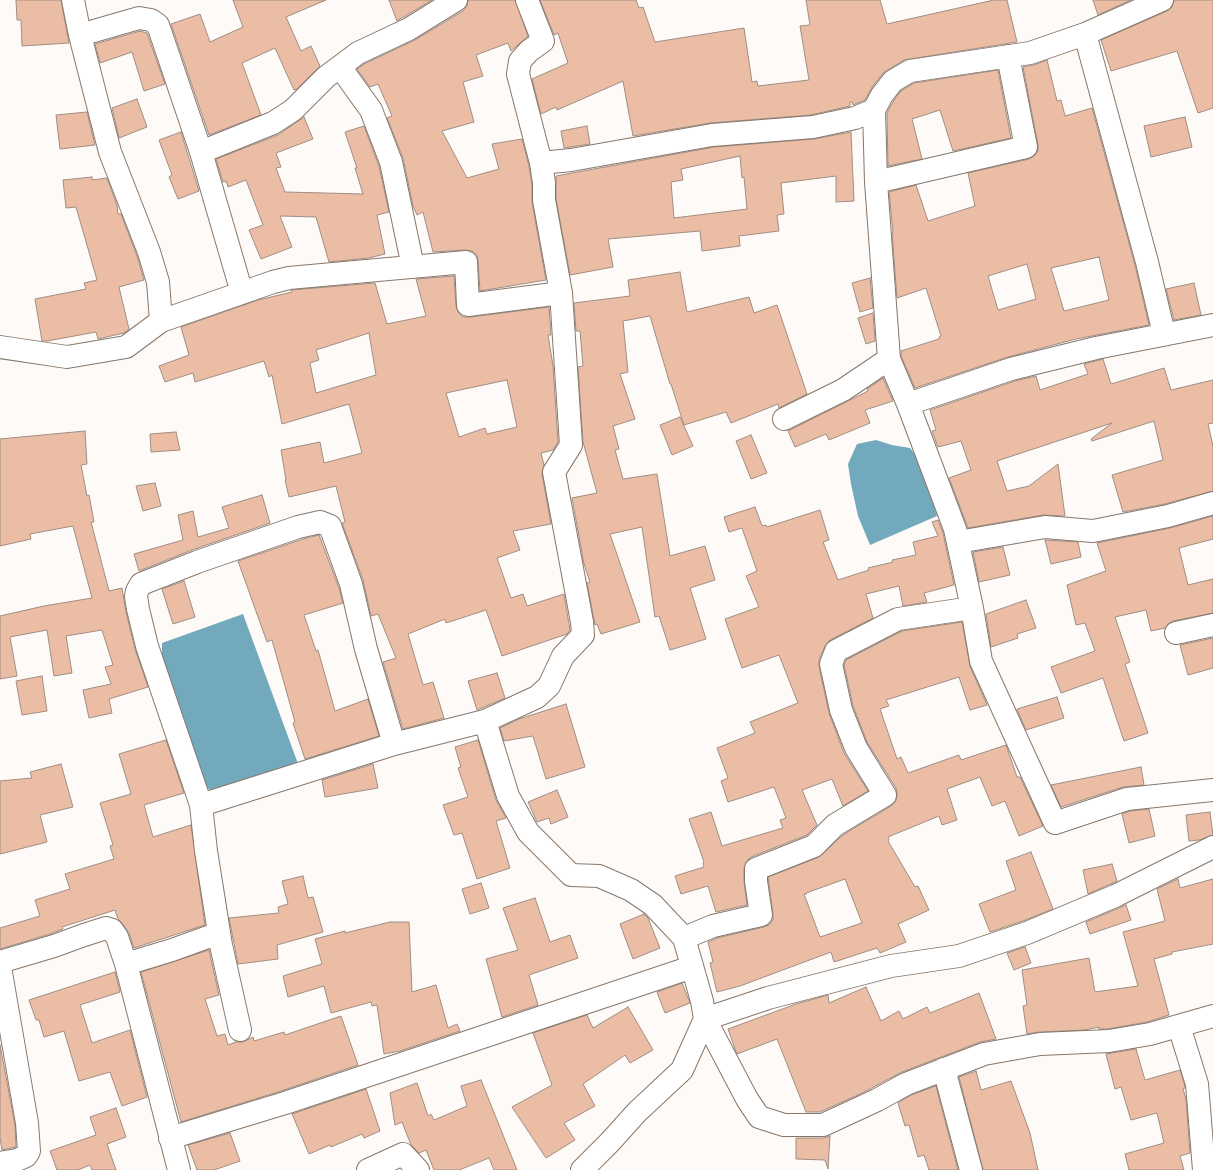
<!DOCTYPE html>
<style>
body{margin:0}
canvas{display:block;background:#fdfaf7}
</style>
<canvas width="1213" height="1170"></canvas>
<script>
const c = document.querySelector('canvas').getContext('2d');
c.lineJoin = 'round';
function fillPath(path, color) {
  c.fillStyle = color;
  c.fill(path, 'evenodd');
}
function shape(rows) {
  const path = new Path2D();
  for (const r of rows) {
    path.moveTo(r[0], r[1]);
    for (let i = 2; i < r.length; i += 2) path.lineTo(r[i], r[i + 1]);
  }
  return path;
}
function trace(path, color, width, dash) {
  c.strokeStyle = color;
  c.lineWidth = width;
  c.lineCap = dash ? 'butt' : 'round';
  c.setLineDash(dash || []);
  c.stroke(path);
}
const water = shape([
 [876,440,892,445,910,448,922,463,937,516,870,545,858,516,851,484,848,464,857,444],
 [243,614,297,761,295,773,226,795,197,785,162,663,162,643]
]);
const building = shape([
 [16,0,61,0,69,43,22,46,21,20,17,20,16,0],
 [233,0,326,0,286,17,301,51,311,46,320,66,297,89,294,90,275,48,242,63,261,115,209,135,171,24,200,14,210,42,243,27,233,0],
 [389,0,432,0,397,21,389,0],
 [468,0,515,0,528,36,511,51,508,43,476,55,483,76,463,82,474,122,442,131,467,178,499,169,492,144,522,139,529,166,532,184,532,202,546,280,480,291,478,261,477,255,472,251,465,250,433,252,423,212,417,215,413,206,403,158,387,118,392,116,378,84,370,87,357,69,364,64,415,40,463,11,467,6,468,0],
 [540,0,636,0,639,8,643,7,655,42,744,28,752,82,757,81,758,86,809,80,800,26,810,25,806,0,880,0,887,24,994,0,1007,0,1017,42,904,60,883,73,872,87,865,100,853,105,852,102,850,102,850,106,811,115,710,123,633,136,623,81,557,110,556,107,541,114,532,79,568,63,558,33,554,35,540,0],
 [1093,0,1131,0,1098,15,1093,0],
 [1174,0,1213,0,1213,108,1198,113,1177,51,1111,71,1101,40,1167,11,1172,7,1174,0],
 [140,31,147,33,165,84,144,91,132,52,100,63,95,44,140,31],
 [1047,60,1057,101,1061,100,1065,116,1092,108,1135,265,1149,325,1076,339,1008,357,915,388,901,356,901,351,939,339,939,337,941,336,926,288,897,298,892,233,893,232,889,192,916,185,928,221,975,206,968,173,1029,159,1034,156,1038,151,1038,145,1023,67,1034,65,1047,60],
 [1099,257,1109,300,1064,311,1051,268,1099,257],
 [1027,264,1036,299,998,310,988,276,1027,264],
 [998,70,1011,138,953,151,940,110,912,119,922,159,888,166,887,113,893,102,901,91,914,83,998,70],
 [137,99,147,127,119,138,112,108,137,99],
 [87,112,95,145,60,149,56,115,87,112],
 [304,117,313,139,276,153,281,167,276,168,285,192,363,194,355,168,357,168,345,132,364,126,379,166,389,212,377,215,385,254,369,258,329,262,316,217,280,216,292,247,261,259,249,230,263,225,246,180,228,187,226,181,223,182,216,159,278,135,304,117],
 [1185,117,1192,147,1151,157,1144,126,1185,117],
 [587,126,590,144,564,148,561,131,587,126],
 [181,132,199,191,178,199,169,177,172,175,159,140,181,132],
 [851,132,854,201,836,202,836,176,781,183,784,214,777,215,779,231,739,236,740,246,702,251,700,231,608,239,613,267,570,275,556,199,556,176,714,147,814,139,851,132],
 [740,156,742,178,744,177,747,209,674,218,671,182,683,180,681,169,740,156],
 [92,177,92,180,107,178,117,205,118,214,121,214,137,256,144,280,119,287,129,329,124,333,98,339,96,332,47,341,42,341,35,299,86,289,84,283,97,280,76,207,66,208,63,180,92,177],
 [680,272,687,312,749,297,754,313,777,305,807,394,779,408,778,404,731,423,726,412,684,425,671,384,670,384,650,316,623,321,628,372,620,374,635,419,613,426,619,449,615,450,623,479,657,474,670,556,705,546,715,580,690,588,706,639,670,650,659,616,655,617,642,527,610,534,640,622,601,634,597,624,595,625,587,583,590,582,584,564,572,498,597,493,583,442,578,367,583,366,580,331,576,331,574,303,630,296,628,280,680,272],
 [454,276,456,306,458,312,463,317,470,317,549,307,551,335,548,335,553,366,558,442,553,450,541,453,544,465,542,474,551,524,513,531,520,550,497,558,511,598,523,594,527,606,564,594,570,630,567,634,502,656,486,610,446,623,445,619,408,634,423,685,433,682,444,718,403,729,383,662,396,658,378,614,371,616,363,580,342,523,345,522,336,486,289,497,285,480,286,480,281,450,320,442,324,463,362,453,349,404,282,424,272,375,269,377,264,361,195,382,193,373,165,382,159,366,189,355,181,327,258,300,292,292,291,290,375,283,387,324,426,316,416,279,454,276],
 [369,333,376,375,316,393,310,363,319,360,316,350,369,333],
 [507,380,517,427,487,434,485,428,459,437,446,393,507,380],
 [870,278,873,308,860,312,852,283,870,278],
 [1194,283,1201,315,1174,320,1166,289,1194,283],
 [873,313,875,341,866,344,858,318,873,313],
 [1103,359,1111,384,1164,368,1171,390,1213,380,1213,423,1208,424,1213,446,1213,491,1165,504,1123,512,1112,475,1163,460,1154,421,1092,441,1091,439,1112,423,997,461,1007,491,1029,486,1058,464,1065,516,1043,515,968,528,949,478,971,470,961,441,938,447,932,431,936,430,930,410,1015,381,1036,376,1040,390,1088,374,1084,364,1103,359],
 [883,378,893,401,865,410,870,423,829,440,826,434,795,447,788,431,868,391,867,389,883,378],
 [680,417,693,446,672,455,660,425,680,417],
 [85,431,87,464,81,465,87,496,89,495,94,522,91,522,109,591,122,588,126,612,135,649,148,687,109,699,112,713,89,718,83,690,111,684,105,667,113,665,102,630,66,636,72,673,54,676,47,630,10,637,17,676,0,679,0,616,44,606,92,598,73,526,30,534,31,539,0,546,0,439,85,431],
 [176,432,180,450,151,452,150,434,176,432],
 [751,435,767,473,751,479,736,441,751,435],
 [155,483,161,506,143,511,136,486,155,483],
 [262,495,270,523,192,550,139,571,134,554,183,540,178,515,193,511,198,537,229,528,222,507,262,495],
 [755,507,762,526,766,525,767,527,820,510,829,540,823,542,838,580,869,570,868,568,893,562,892,560,916,555,913,542,938,536,932,522,938,520,943,533,954,585,924,593,927,602,903,606,899,586,866,594,873,618,830,640,825,646,819,660,819,666,829,713,844,753,868,791,843,806,832,779,802,790,817,825,807,835,751,857,746,862,744,869,744,881,747,905,716,912,708,886,681,894,675,876,704,867,703,863,704,862,689,819,711,812,722,846,783,828,780,820,786,818,774,787,728,802,721,781,728,778,717,748,755,733,750,722,798,703,779,655,742,668,725,619,759,607,746,576,757,571,742,528,729,532,724,517,755,507],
 [1213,516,1213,539,1179,548,1188,585,1213,579,1213,613,1173,621,1168,624,1165,628,1151,631,1146,610,1115,617,1130,662,1125,664,1148,733,1124,741,1103,678,1061,693,1051,667,1095,651,1085,623,1076,625,1067,585,1106,571,1097,543,1170,528,1213,516],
 [319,535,339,588,343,603,304,615,316,651,318,650,335,711,368,699,379,736,305,759,293,723,295,722,272,640,267,642,238,561,303,539,319,535],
 [1045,540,1078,542,1081,557,1051,564,1045,540],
 [1003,547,1010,575,979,582,973,552,1003,547],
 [184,581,195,617,173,624,162,589,184,581],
 [1026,600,1036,628,1017,634,1018,638,991,647,986,614,1026,600],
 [962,622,970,666,987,705,970,710,959,677,886,700,889,706,880,709,897,759,901,757,908,773,959,755,961,760,1006,745,1017,777,1020,777,1043,826,1019,836,1005,801,992,806,980,777,947,789,957,820,942,825,939,816,888,837,889,840,888,841,915,887,918,886,929,910,898,924,906,942,880,953,877,948,834,962,831,952,740,986,717,992,710,963,713,962,708,942,717,938,764,927,769,925,773,920,773,914,768,877,819,857,843,835,891,806,896,801,897,794,896,788,867,742,853,706,844,665,846,660,902,631,962,622],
 [845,879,862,923,820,937,804,894,807,894,806,893,845,879],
 [1213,638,1213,668,1188,675,1180,645,1213,638],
 [497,673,505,698,477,710,468,681,497,673],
 [42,676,47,711,22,715,16,681,42,676],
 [1057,697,1064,718,1026,730,1017,709,1057,697],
 [566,704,585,767,546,779,533,736,504,741,500,728,519,719,566,704],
 [166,740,184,793,144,805,153,837,191,825,205,925,134,948,129,933,122,923,118,919,115,910,62,927,63,929,50,934,0,949,0,928,40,916,35,900,70,889,65,874,114,859,110,846,113,845,100,803,131,794,119,754,166,740],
 [478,740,496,800,506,818,496,821,510,868,477,879,462,833,454,835,443,805,468,797,458,768,461,767,455,747,478,740],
 [61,764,73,807,40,815,47,842,0,854,0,781,32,778,30,772,61,764],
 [373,764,378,788,325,797,322,780,373,764],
 [1141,767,1144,785,1123,787,1061,807,1051,785,1141,767],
 [557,790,568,817,551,824,549,818,537,822,528,802,557,790],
 [1149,809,1155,836,1129,843,1122,814,1130,811,1149,809],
 [1210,812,1213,835,1199,840,1189,841,1186,815,1210,812],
 [1031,852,1053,909,1023,921,990,932,979,904,1016,890,1006,861,1031,852],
 [1112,864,1117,881,1088,894,1083,870,1112,864],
 [303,876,308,898,313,897,323,932,277,945,278,959,238,964,229,918,279,913,278,907,288,904,282,881,303,876],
 [1178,879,1180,888,1213,879,1213,944,1172,952,1172,954,1154,959,1169,1015,1147,1022,1108,1029,1099,1029,1099,1027,1085,1030,1039,1032,1027,1034,1023,1006,1027,1005,1022,970,1089,958,1095,992,1138,986,1123,932,1165,921,1157,889,1178,879],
 [481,883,489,908,470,914,462,889,481,883],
 [535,898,550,942,570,935,578,958,529,975,538,1005,502,1017,486,959,518,950,503,908,535,898],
 [1126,905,1131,920,1090,934,1086,922,1126,905],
 [644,914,648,918,660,948,633,959,620,924,644,914],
 [390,922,409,922,412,992,436,985,448,1028,457,1024,460,1031,400,1051,384,1054,377,1005,372,1006,371,1002,331,1013,324,986,288,997,283,976,322,964,315,939,345,931,345,933,390,922],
 [1025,947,1031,963,1014,970,1007,953,1025,947],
 [209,950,219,995,205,999,217,1036,225,1034,228,1045,236,1042,243,1042,253,1037,254,1041,284,1032,285,1035,341,1016,358,1065,281,1091,181,1122,141,972,209,950],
 [115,972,120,992,80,1005,92,1043,130,1030,147,1097,122,1106,110,1072,79,1081,64,1031,44,1037,39,1020,36,1020,29,1000,115,972],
 [682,983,690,1003,665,1013,657,992,682,983],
 [866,987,881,1021,899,1011,903,1019,927,1007,930,1013,979,993,996,1039,980,1042,902,1072,860,1094,820,1112,806,1112,777,1039,737,1054,735,1049,728,1029,796,1004,828,995,829,1003,866,987],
 [628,1007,653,1050,630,1063,625,1055,583,1084,595,1106,564,1123,575,1140,546,1158,512,1107,552,1085,533,1033,587,1015,593,1028,628,1007],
 [0,1045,15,1125,16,1147,2,1150,0,1138,0,1045],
 [1136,1049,1145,1080,1180,1070,1185,1086,1185,1088,1183,1089,1186,1099,1190,1153,1180,1156,1184,1170,1129,1170,1125,1154,1164,1143,1157,1113,1131,1120,1121,1087,1115,1089,1106,1054,1136,1049],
 [976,1071,981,1090,1011,1081,1030,1133,1038,1170,983,1170,959,1077,976,1071],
 [481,1080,517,1170,494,1170,489,1158,459,1170,434,1170,426,1150,419,1153,411,1145,402,1122,395,1125,390,1093,417,1083,428,1116,431,1114,434,1120,467,1106,461,1086,481,1080],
 [936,1086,958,1170,929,1170,924,1155,918,1157,909,1125,905,1126,898,1103,911,1095,936,1086],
 [366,1089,380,1131,364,1138,362,1134,331,1147,330,1145,309,1154,292,1114,366,1089],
 [116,1108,126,1137,107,1144,116,1170,92,1170,90,1165,78,1170,57,1170,50,1151,96,1135,90,1117,116,1108],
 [230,1133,240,1161,214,1170,197,1170,188,1145,230,1133],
 [830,1136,828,1169,825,1160,796,1159,796,1138,823,1138,830,1136]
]);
const minor = shape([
 [73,0,80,35,110,152,149,252,158,282,161,321],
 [527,0,543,41,529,51,520,61,518,74,541,163],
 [1162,0,1085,34,1030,53,910,71,893,81,882,95,874,110,855,118,813,127,712,135,571,160,541,163,544,183,544,200,561,293,571,445,554,472,582,622,583,635,563,656,549,686,537,697,485,721,508,796,528,832,571,875,599,876,631,890,653,905,684,938,702,1001,705,1019,768,998,891,966,959,956,1027,933,1115,896,1213,847],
 [1085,34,1147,262,1164,334],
 [80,35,139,18,151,20,158,25,201,152],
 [340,67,371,110,391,162,413,267],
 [874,110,876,182,889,359,908,404],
 [876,182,1026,147,1008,56],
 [242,293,201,152,273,123,293,110,326,77,358,53,409,29,456,0],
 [0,347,67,357,126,347,161,321,273,282,289,278,466,262,468,305,561,293],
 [784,419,843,390,889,359],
 [958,542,1045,527,1093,531,1168,516,1213,503],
 [972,608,981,661,1055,823,1127,799,1213,790],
 [1176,633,1213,625],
 [201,805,147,646,138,609,136,596,137,591,141,584,197,562,298,527,320,522,330,526,351,584,366,649,394,744],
 [684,938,713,926,761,915,756,881,756,869,814,846,835,825,885,795,856,748,841,710,831,664,836,651,898,619,972,608,955,529,908,404,1011,369,1096,348,1213,325],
 [0,962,54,946,84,935,106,928,112,930,117,937,126,964,179,1170],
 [126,964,172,950,219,933],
 [0,967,27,1123,29,1151,26,1156,17,1160,0,1163],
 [1179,1026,1197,1084,1204,1170],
 [240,1030,221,945,206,851,201,805,394,744,485,721],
 [944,1069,971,1170],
 [170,1138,285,1103,692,967],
 [368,1170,403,1154,418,1170],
 [582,1170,610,1142,637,1112,682,1070,705,1019,747,1099,759,1117,784,1125,823,1125,877,1100,906,1084,984,1054,1040,1044,1109,1041,1150,1034,1213,1016]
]);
fillPath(water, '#73a9bc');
fillPath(building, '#ebbda4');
trace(building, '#a08d84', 1);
trace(minor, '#87776a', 24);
trace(minor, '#fff', 22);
</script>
